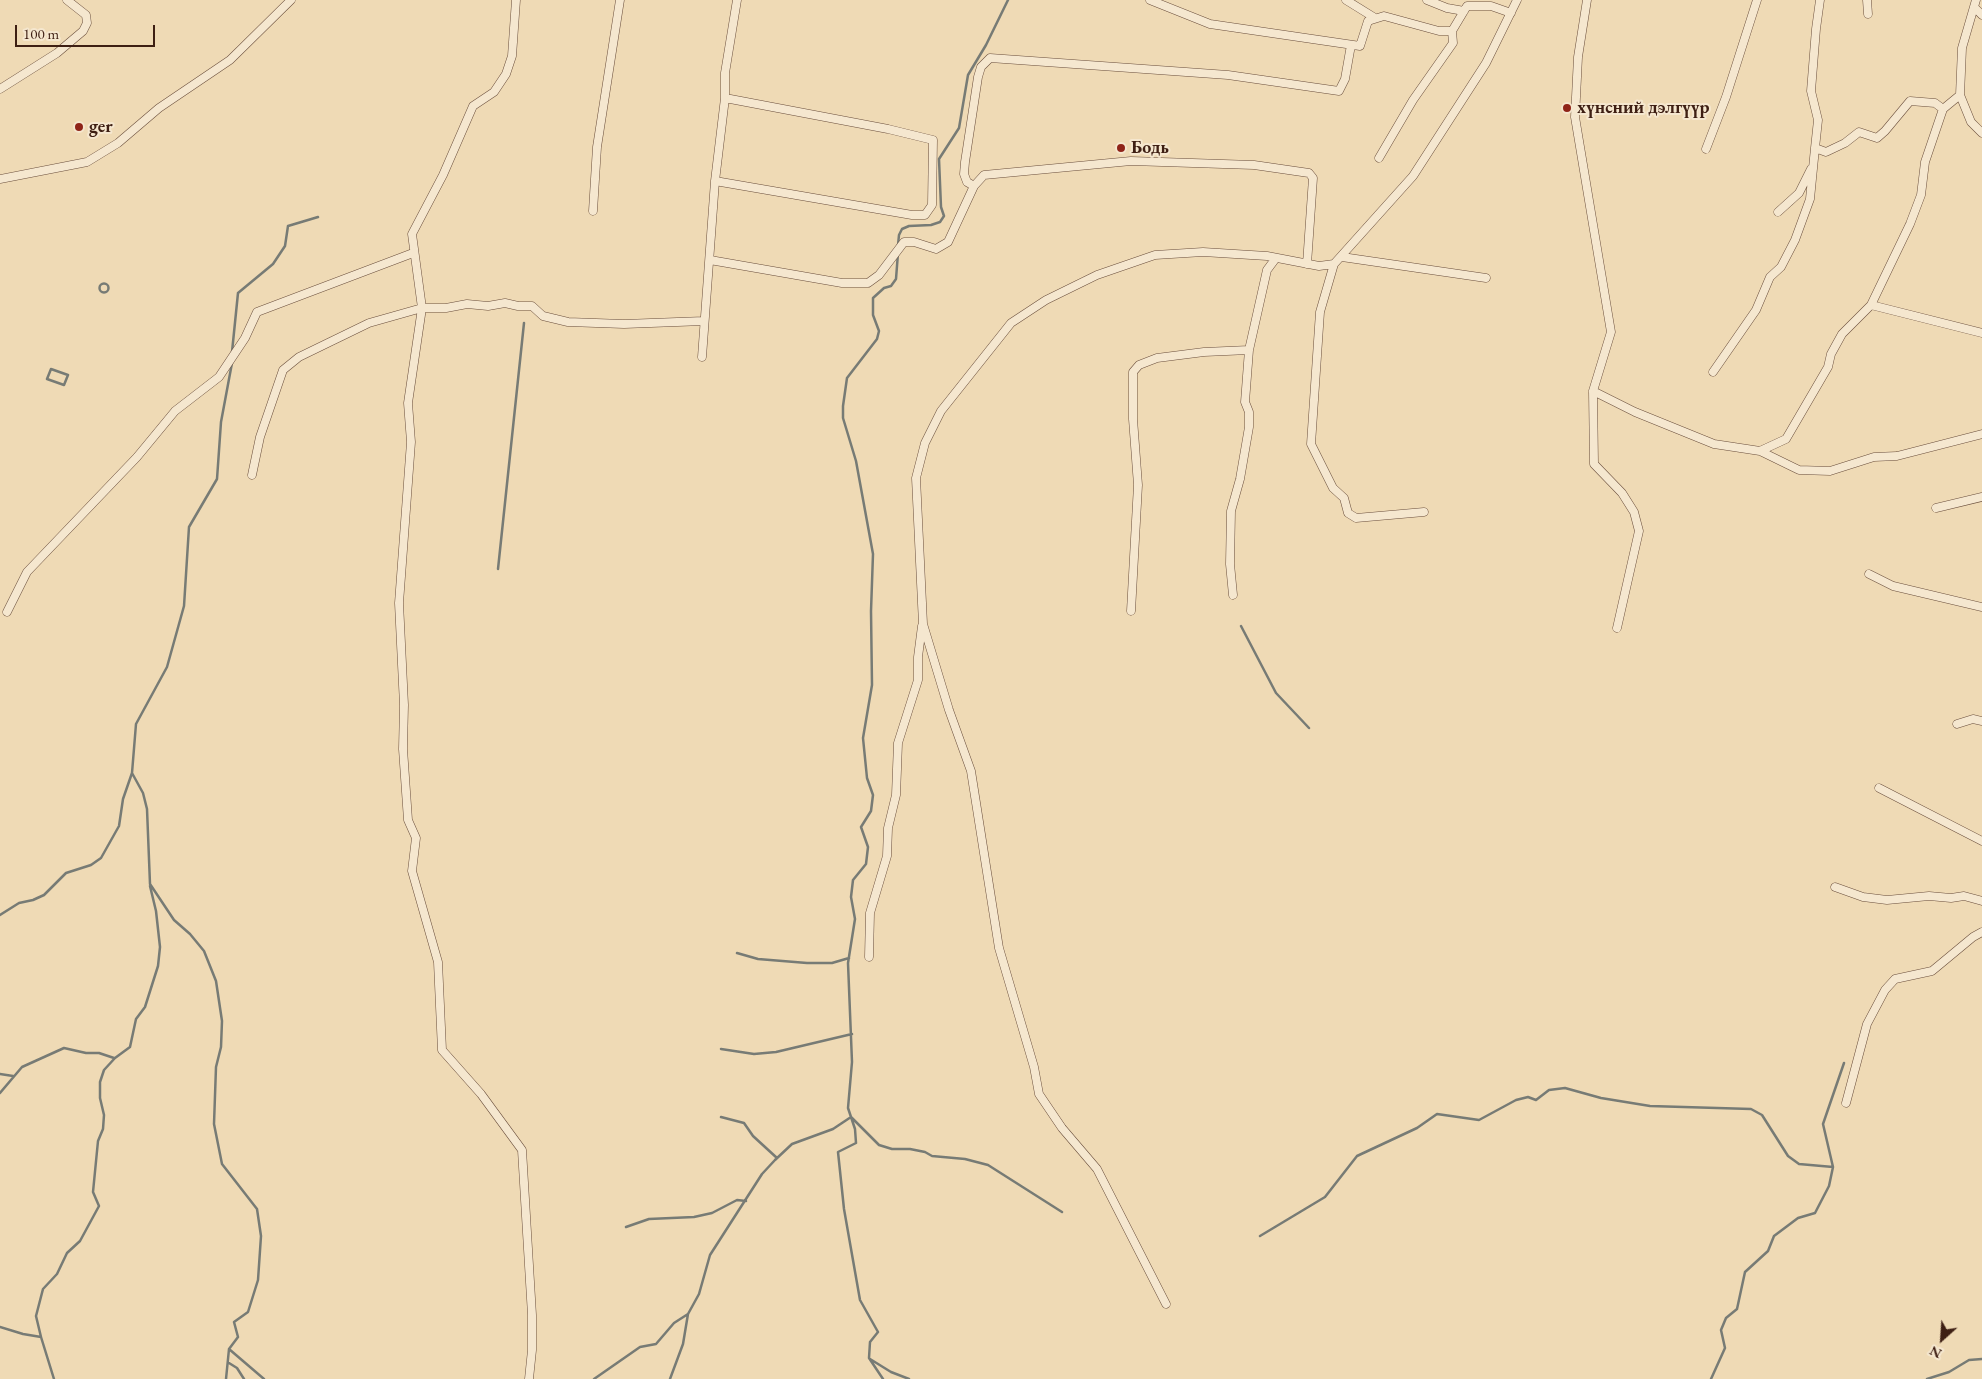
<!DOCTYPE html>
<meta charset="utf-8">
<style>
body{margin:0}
#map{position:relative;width:1982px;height:1379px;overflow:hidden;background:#efdab5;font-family:"EB Garamond",serif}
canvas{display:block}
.north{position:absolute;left:1917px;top:1314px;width:50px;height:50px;-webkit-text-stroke:4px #f5e7cf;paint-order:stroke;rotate:206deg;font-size:14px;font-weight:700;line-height:20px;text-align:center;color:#3e1f13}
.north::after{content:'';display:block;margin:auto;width:18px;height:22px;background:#3e1f13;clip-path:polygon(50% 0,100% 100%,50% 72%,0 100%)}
.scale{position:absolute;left:15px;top:25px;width:140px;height:22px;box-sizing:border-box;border:2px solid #3e1f13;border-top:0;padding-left:6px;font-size:15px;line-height:18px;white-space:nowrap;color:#3e1f13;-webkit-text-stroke:4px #f5e7cf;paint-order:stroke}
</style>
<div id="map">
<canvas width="1982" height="1379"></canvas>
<div class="north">N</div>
<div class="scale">100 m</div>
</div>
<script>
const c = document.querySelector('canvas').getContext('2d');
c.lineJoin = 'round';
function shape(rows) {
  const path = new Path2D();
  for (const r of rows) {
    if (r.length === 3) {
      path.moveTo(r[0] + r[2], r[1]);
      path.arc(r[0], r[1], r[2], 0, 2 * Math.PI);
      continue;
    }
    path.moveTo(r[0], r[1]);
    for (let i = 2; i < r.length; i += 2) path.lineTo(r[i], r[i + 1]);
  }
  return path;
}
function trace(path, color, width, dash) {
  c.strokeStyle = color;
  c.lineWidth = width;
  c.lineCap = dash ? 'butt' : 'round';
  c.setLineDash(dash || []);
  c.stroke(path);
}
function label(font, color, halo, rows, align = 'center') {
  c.font = font + ' "EB Garamond",serif';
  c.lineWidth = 4;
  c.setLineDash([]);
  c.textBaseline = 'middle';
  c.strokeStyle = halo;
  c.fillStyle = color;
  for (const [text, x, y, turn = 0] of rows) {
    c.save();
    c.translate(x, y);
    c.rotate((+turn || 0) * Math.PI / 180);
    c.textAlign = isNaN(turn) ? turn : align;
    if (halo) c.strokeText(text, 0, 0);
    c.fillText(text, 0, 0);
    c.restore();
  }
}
const stream = shape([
 [898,245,899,235,902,229,909,226,931,225,940,222,944,216,941,207,939,159,959,128,968,75,986,45,1008,0],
 [104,288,4.5],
 [232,352,238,293,273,264,285,246,288,226,318,217],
 [51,369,68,375,64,385,47,379,51,369],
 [498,569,524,323],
 [1241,626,1276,693,1309,728],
 [0,915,19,903,33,900,44,895,66,873,91,865,101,858,119,826,123,799,132,773],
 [737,953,758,959,807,963,832,963,849,958],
 [721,1049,754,1054,776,1052,852,1034],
 [0,1074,13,1076],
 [0,1093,22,1067,64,1048,86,1053,99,1053,114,1058],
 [721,1117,744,1123,753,1136,777,1158],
 [626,1227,649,1219,694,1217,712,1213,737,1200,746,1201],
 [1260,1236,1325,1197,1357,1156,1417,1128,1437,1114,1479,1120,1516,1100,1528,1097,1536,1100,1549,1090,1565,1088,1601,1098,1650,1106,1751,1109,1762,1115,1788,1156,1799,1164,1833,1167],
 [0,1327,23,1334,41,1337,36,1316,43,1289,57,1274,67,1253,80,1241,99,1206,93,1192,98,1141,103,1129,104,1115,100,1098,100,1082,104,1070,115,1058,130,1047,136,1019,145,1007,158,966,160,947,156,911,150,886],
 [41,1337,54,1379],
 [229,1349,264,1379],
 [870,1359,891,1372,909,1379],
 [229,1363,237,1368,244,1379],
 [226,1379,229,1349,238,1337,234,1322,248,1312,258,1280,261,1236,257,1209,222,1164,214,1124,216,1067,221,1047,222,1021,216,981,204,951,190,934,174,920,150,884,147,809,143,793,132,773,136,724,167,667,184,606,189,527,217,479,221,422,232,363],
 [594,1379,640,1347,656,1344,674,1323,688,1314,699,1294,710,1255,762,1174,775,1160,792,1144,833,1129,851,1117,879,1145,892,1149,910,1149,925,1152,932,1156,965,1159,988,1165,1062,1212],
 [670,1379,683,1344,688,1314],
 [883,1379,869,1358,870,1342,878,1332,860,1300,844,1209,838,1152,856,1143,855,1129,848,1108,852,1062,848,963,855,919,851,897,853,880,866,864,868,847,861,827,871,811,873,795,867,778,863,738,872,685,871,611,873,554,856,461,843,418,843,406,847,378,877,339,879,331,873,315,873,298,884,288,891,286,896,279,898,253],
 [1711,1379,1725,1348,1721,1330,1726,1318,1737,1309,1745,1272,1768,1251,1774,1236,1798,1218,1815,1213,1829,1186,1833,1167,1823,1124,1844,1063],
 [1927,1379,1949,1372,1969,1360,1982,1359]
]);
const street = shape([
 [516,0,512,56,506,74,494,92,473,106,443,175,412,234,422,308,408,403,411,442,399,603,404,705,403,749,408,820,416,838,412,871,438,962,442,1050,481,1094,522,1150,532,1315,532,1350,529,1379],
 [1150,0,1210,24,1360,46,1368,21,1384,16,1439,31,1452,31,1467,6,1491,6,1511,13],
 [1346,0,1375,18],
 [1427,0,1447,8,1464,11],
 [1587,0,1578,57,1575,117,1611,332,1593,391,1594,464,1622,493,1634,512,1639,531,1617,628],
 [1820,0,1816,29,1811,91,1818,120,1815,148,1826,152,1845,143,1859,132,1877,138,1885,131,1910,101,1935,103,1943,109],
 [1867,0,1868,14],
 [1976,0,1962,48,1960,95,1971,122,1982,133],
 [1974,7,1982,15],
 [0,89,57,53,83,31,87,23,86,15,67,0],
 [1706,149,1726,97,1757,0],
 [1379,158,1413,100,1453,43,1452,31],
 [0,179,87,162,118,143,159,108,230,60,291,0],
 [715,181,912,215,925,215,932,205,933,140,888,129,725,98],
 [974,186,967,182,964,174,965,162,978,77,981,67,990,58,1228,75,1339,91,1345,79,1351,45],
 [593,211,597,147,620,0],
 [1778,212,1799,193,1811,169],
 [1342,257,1486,278],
 [710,260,842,283,868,283,879,275,904,242,914,242,936,249,948,242,974,186,984,175,1131,161,1254,165,1309,173,1313,178,1307,264],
 [1334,264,1320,312,1311,444,1333,488,1344,498,1348,513,1356,518,1424,512],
 [1871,305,1982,333],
 [702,357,715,181,725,98,725,73,737,0],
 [1713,372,1756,310,1770,277,1781,267,1795,240,1810,199,1815,148],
 [1593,391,1635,412,1714,444,1760,451,1799,470,1830,471,1874,457,1897,456,1982,434],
 [1760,451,1786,439,1828,367,1831,354,1842,334,1871,305,1910,224,1921,195,1925,162,1943,109,1960,95],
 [252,475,260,437,283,370,299,357,369,323,422,308,446,308,467,304,488,306,505,303,518,306,532,306,543,316,568,322,624,324,704,321],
 [1936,508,1982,497],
 [1869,574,1893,586,1982,607],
 [1233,595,1230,564,1231,511,1240,479,1249,427,1249,412,1245,402,1249,350],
 [1131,611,1138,485,1133,419,1133,372,1139,365,1157,358,1204,352,1249,350,1267,270,1276,258],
 [7,612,27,572,137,457,175,411,219,377,245,338,257,312,413,253],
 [1957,724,1973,719,1982,721],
 [1879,788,1982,841],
 [1835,887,1863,897,1887,900,1929,896,1951,898,1964,896,1982,901],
 [869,957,870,913,887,856,888,828,896,795,898,743,918,680,918,657,922,626],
 [1846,1103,1867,1024,1885,990,1895,979,1932,971,1973,937,1982,932],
 [1166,1304,1097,1169,1062,1128,1039,1094,1034,1067,999,948,971,771,949,710,923,624,916,478,925,443,941,411,1011,323,1046,300,1097,275,1155,255,1203,252,1267,256,1319,266,1334,264,1413,176,1486,63,1517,0]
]);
const markers = [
 [1567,108,5,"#8f2418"],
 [79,127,5,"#8f2418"],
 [1121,148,5,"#8f2418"]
];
const poiNames = [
 ["хүнсний дэлгүүр",1577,108],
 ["ger",89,127],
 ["Бодь",1131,148]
];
trace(stream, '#777b75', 2.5);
trace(street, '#6a4e3c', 9);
trace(street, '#f5e7cf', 8);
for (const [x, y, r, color] of markers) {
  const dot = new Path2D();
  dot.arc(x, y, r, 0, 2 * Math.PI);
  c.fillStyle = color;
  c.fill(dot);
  trace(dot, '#f5e7cf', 2);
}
label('bold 18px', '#3e1f13', '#f5e7cf', poiNames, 'left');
</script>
